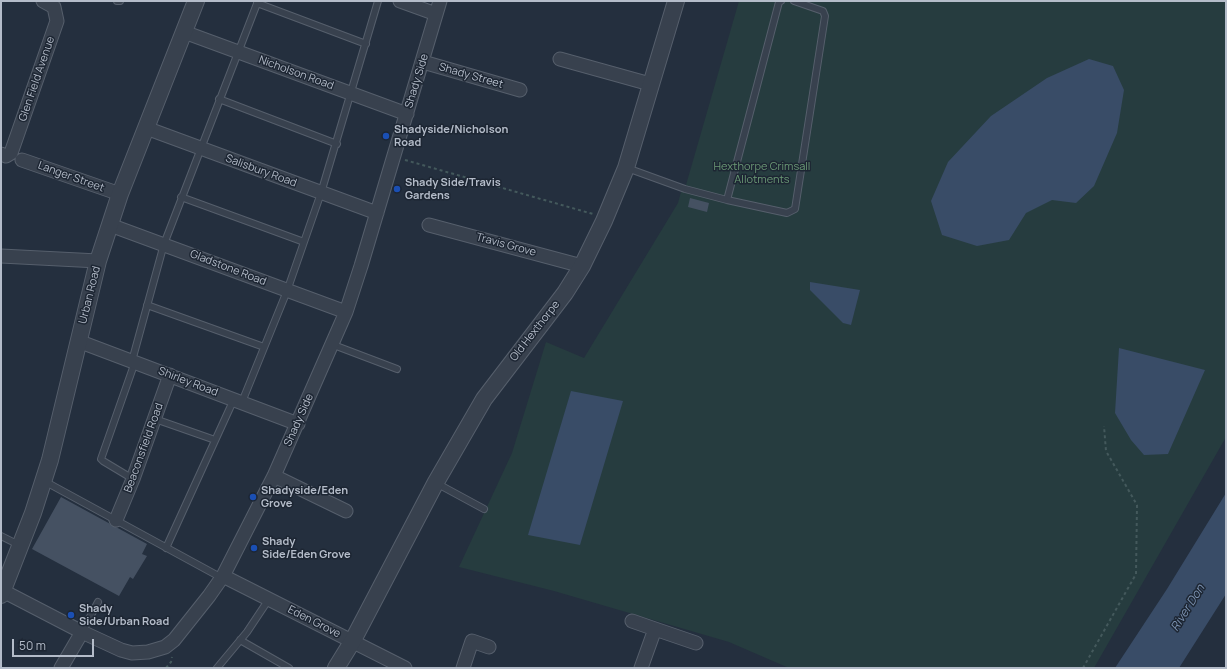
<!DOCTYPE html>
<style>
body{margin:0}
#map{position:relative;width:1227px;height:669px;overflow:hidden;background:#242f3e;font-family:Manrope,sans-serif}
canvas{display:block}
.frame{position:absolute;inset:0;border:2px solid #b4bcc9;pointer-events:none}
.scale{position:absolute;left:12px;top:639px;width:82px;height:18px;box-sizing:border-box;border:2px solid #b4bcc9;border-top:0;padding-left:5px;font-size:12px;line-height:14px;white-space:nowrap;color:#b4bcc9;-webkit-text-stroke:3px #1d2633;paint-order:stroke}
</style>
<div id="map">
<canvas width="1227" height="669"></canvas>
<div class="frame"></div>
<div class="scale">50 m</div>
</div>
<script>
const c = document.querySelector('canvas').getContext('2d');
c.lineJoin = 'round';
function fillPath(path, color) {
  c.fillStyle = color;
  c.fill(path, 'evenodd');
}
function shape(rows) {
  const path = new Path2D();
  for (const r of rows) {
    path.moveTo(r[0], r[1]);
    for (let i = 2; i < r.length; i += 2) path.lineTo(r[i], r[i + 1]);
  }
  return path;
}
function trace(path, color, width, dash) {
  c.strokeStyle = color;
  c.lineWidth = width;
  c.lineCap = dash ? 'butt' : 'round';
  c.setLineDash(dash || []);
  c.stroke(path);
}
function label(font, color, halo, rows, align = 'center') {
  c.font = font + ' Manrope,sans-serif';
  c.lineWidth = 3;
  c.setLineDash([]);
  c.textBaseline = 'middle';
  c.strokeStyle = halo;
  c.fillStyle = color;
  for (const [text, x, y, turn = 0] of rows) {
    c.save();
    c.translate(x, y);
    c.rotate((+turn || 0) * Math.PI / 180);
    c.textAlign = isNaN(turn) ? turn : align;
    if (halo) c.strokeText(text, 0, 0);
    c.fillText(text, 0, 0);
    c.restore();
  }
}
const green = shape([
 [739,1,1226,1,1226,437,1094,668,789,668,729,642,554,591,459,567,512,453,546,342,584,358,678,203,681,192,684,192]
]);
const water = shape([
 [1089,59,1113,66,1124,90,1117,133,1094,186,1076,203,1052,200,1026,213,1009,240,977,246,942,235,931,201,948,162,991,116,1047,78],
 [810,282,860,290,851,325,843,323,810,290],
 [1119,348,1205,370,1168,454,1144,455,1131,440,1115,413],
 [571,391,623,401,580,545,528,535],
 [1226,493,1226,594,1179,668,1115,668,1167,589]
]);
const building = shape([
 [690,198,709,203,707,212,688,207],
 [61,497,147,544,142,554,147,556,133,579,130,577,119,596,32,549]
]);
const path = shape([
 [405,160,593,214],
 [166,668,171,662,172,657],
 [1083,668,1136,574,1137,505,1106,451,1104,426]
]);
const service = shape([
 [117,1,120,1],
 [257,3,366,44],
 [219,99,337,144],
 [627,168,685,189,727,200,787,213,795,209,825,16,823,11,794,1],
 [181,197,304,242],
 [727,200,779,2,781,1],
 [147,305,264,347],
 [331,344,397,369],
 [132,361,164,244,258,1],
 [242,402,287,291,321,193,378,1],
 [155,419,215,440],
 [133,479,103,461,101,459,135,362],
 [44,481,222,578],
 [436,483,484,509],
 [1,536,19,545],
 [166,548,234,399],
 [82,632,98,602],
 [240,640,289,668],
 [217,668,247,632,269,599]
]);
const minor = shape([
 [400,1,436,14],
 [184,32,407,114],
 [560,59,650,84],
 [423,62,520,90],
 [146,128,377,213],
 [1,154,6,156,11,153,57,21,54,7,43,1],
 [22,160,120,194],
 [110,225,346,312],
 [429,225,582,266],
 [1,256,98,261],
 [78,341,298,424],
 [274,476,346,511],
 [116,520,133,479,170,375],
 [223,576,405,668],
 [3,591,82,632,121,650,132,653,148,652,165,647,174,640,209,596,223,576,274,476,346,312,361,266,440,1],
 [632,621,655,629],
 [61,668,82,632],
 [463,668,472,641,489,647],
 [641,668,655,629,696,643]
]);
const tertiary = shape([
 [1,595,33,513,50,460,98,261,120,194,196,1],
 [336,668,352,642,436,482,484,399,565,293,582,266,604,221,626,168,676,1]
]);
const markers = [
 [386,136,4,"#1a4fb4"],
 [397,189,4,"#1a4fb4"],
 [253,497,4,"#1a4fb4"],
 [254,548,4,"#1a4fb4"],
 [71,615,4,"#1a4fb4"]
];
const streetNames = [
 ["Nicholson Road",296,73,20],
 ["Shady Street",471,76,16],
 ["Glen Field Avenue",37,79,-71],
 ["Shady Side",417,81,-73],
 ["Salisbury Road",261,171,20],
 ["Langer Street",71,177,20],
 ["Travis Grove",506,245,15],
 ["Gladstone Road",228,268,21],
 ["Urban Road",90,295,-76],
 ["Old Hexthorpe",535,331,-52],
 ["Shirley Road",188,382,21],
 ["Shady Side",299,420,-66],
 ["Beaconsfield Road",144,448,-70],
 ["Eden Grove",314,622,27]
];
const poiNames = [
 ["Shadyside/Nicholson",394,130],
 ["Road",394,143],
 ["Shady Side/Travis",405,183],
 ["Gardens",405,196],
 ["Shadyside/Eden",261,491],
 ["Grove",261,504],
 ["Shady",262,542],
 ["Side/Eden Grove",262,555],
 ["Shady",79,609],
 ["Side/Urban Road",79,622]
];
const parkNames = [
 ["Hexthorpe Crimsall",762,167],
 ["Allotments",762,180]
];
const waterNames = [
 ["River Don",1188,608,-58]
];
fillPath(green, '#263c3f');
fillPath(water, '#394c67');
fillPath(building, '#455162');
trace(service, '#565f6c', 8);
trace(minor, '#565f6c', 15);
trace(tertiary, '#565f6c', 18);
trace(path, '#44595c', 2, [3, 3]);
trace(service, '#38414e', 6);
trace(minor, '#38414e', 13);
trace(tertiary, '#38414e', 16);
for (const [x, y, r, color] of markers) {
  const dot = new Path2D();
  dot.arc(x, y, r, 0, 2 * Math.PI);
  c.fillStyle = color;
  c.fill(dot);
  trace(dot, '#1d2633', 1.5);
}
label('11px', '#b4bcc9', '#1d2633', streetNames);
label('bold 11px', '#b4bcc9', '#1d2633', poiNames, 'left');
label('11px', '#6b9a76', '#1d2633', parkNames);
label('italic 12px', '#7c92b1', '#1d2633', waterNames);
</script>
